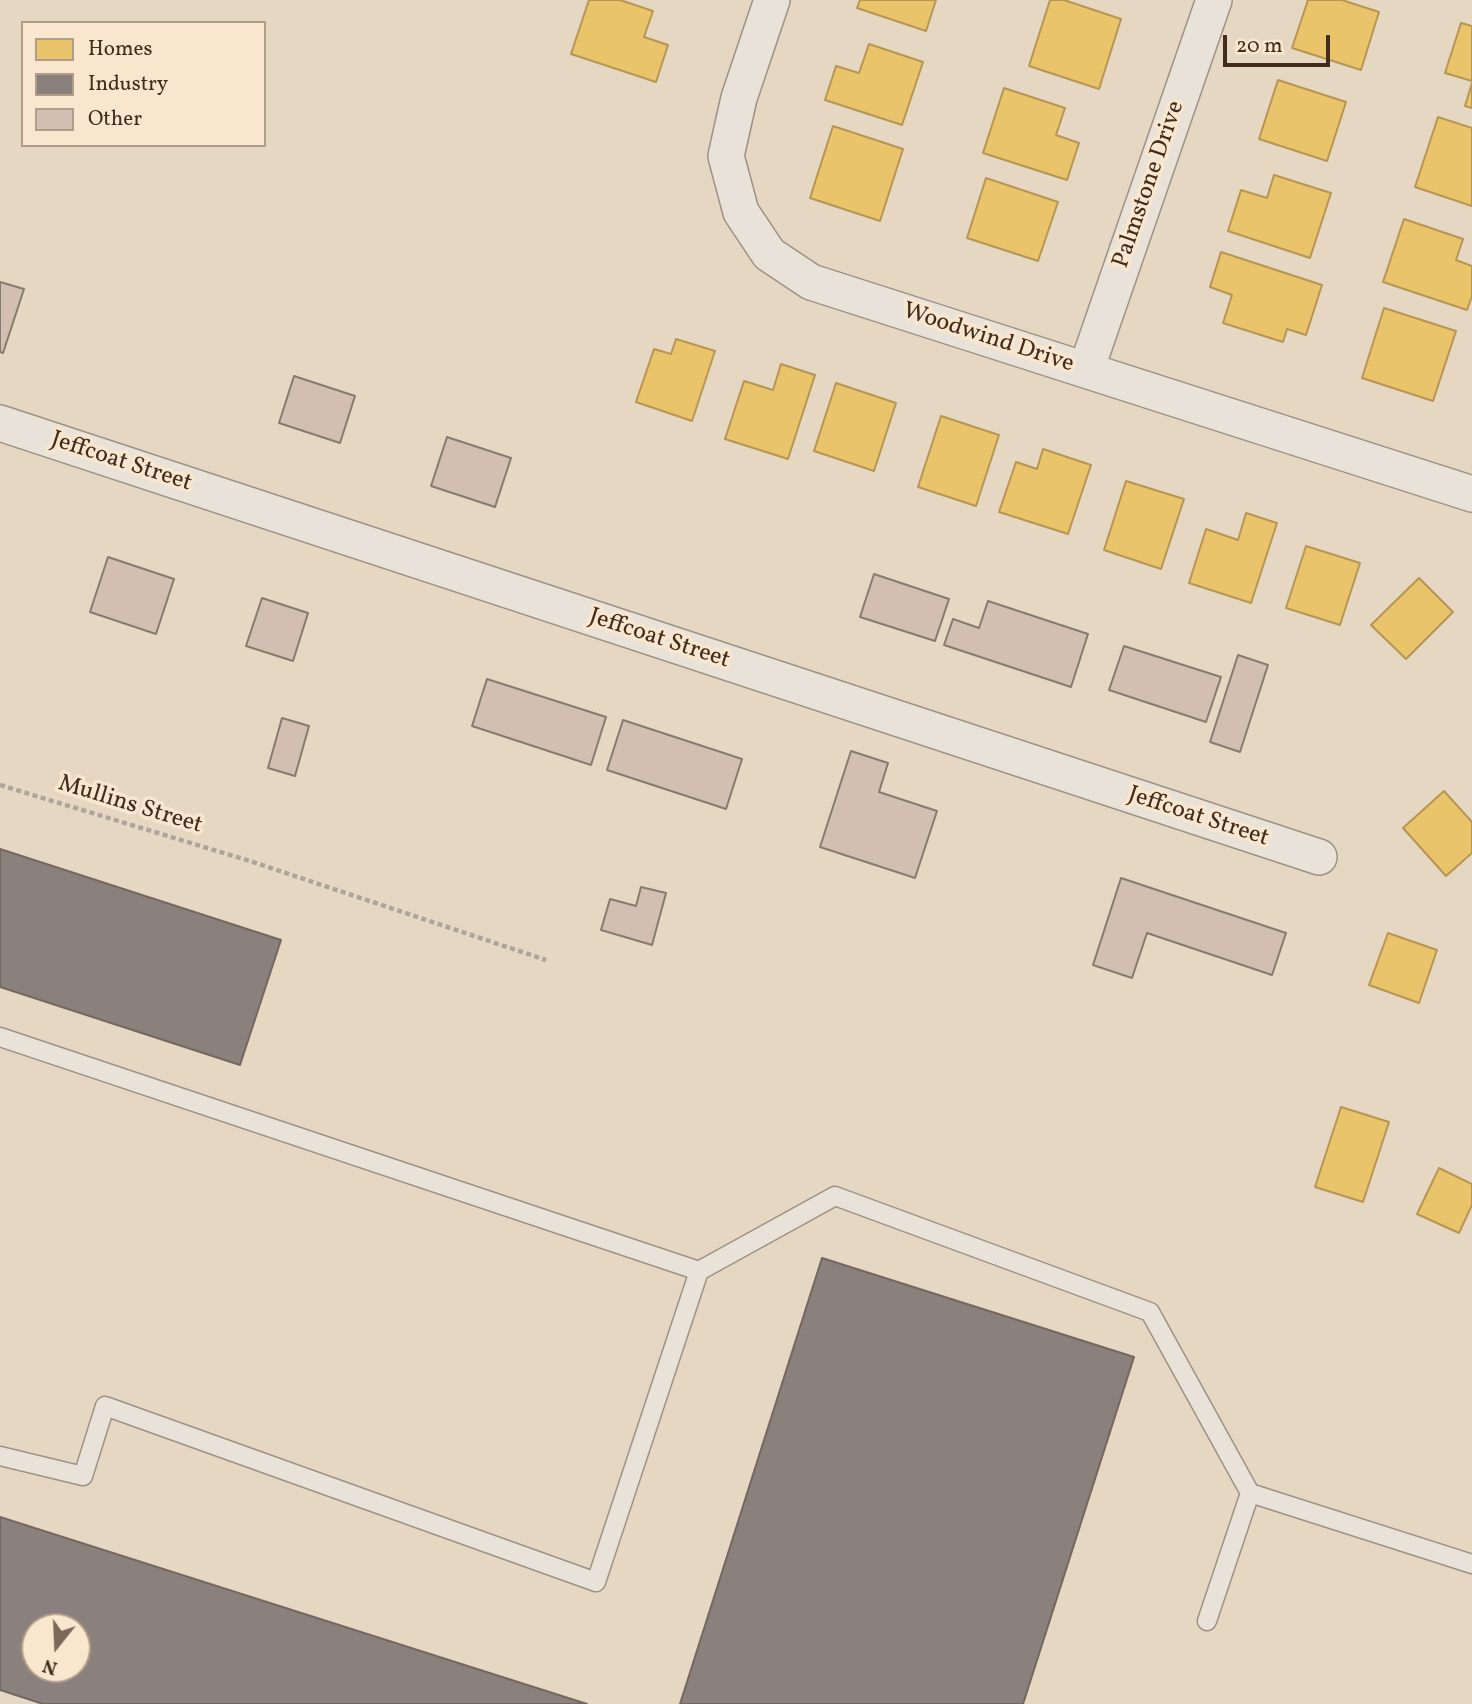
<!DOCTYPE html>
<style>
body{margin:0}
#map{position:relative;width:1472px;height:1704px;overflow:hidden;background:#e6d7c3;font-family:Vollkorn,serif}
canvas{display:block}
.legend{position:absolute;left:21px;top:21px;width:245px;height:126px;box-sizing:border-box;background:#f8e7ce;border:2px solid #b09c88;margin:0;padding:9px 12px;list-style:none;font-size:21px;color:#432b1e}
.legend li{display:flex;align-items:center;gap:14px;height:35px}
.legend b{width:35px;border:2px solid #b09c88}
.north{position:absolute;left:21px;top:1613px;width:70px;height:70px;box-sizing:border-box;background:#f8e7ce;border:2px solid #b09c88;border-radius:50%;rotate:198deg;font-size:19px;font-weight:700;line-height:28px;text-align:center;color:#432b1e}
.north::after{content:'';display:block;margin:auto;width:24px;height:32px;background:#7c6758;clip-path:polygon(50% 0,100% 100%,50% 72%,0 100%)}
.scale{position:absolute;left:1223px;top:35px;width:107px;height:32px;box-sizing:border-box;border:4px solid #432b1e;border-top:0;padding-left:9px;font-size:21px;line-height:24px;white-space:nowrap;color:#432b1e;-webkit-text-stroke:5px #f8e7ce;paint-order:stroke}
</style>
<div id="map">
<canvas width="1472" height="1704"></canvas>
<ul class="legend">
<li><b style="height:19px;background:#e9c46a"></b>Homes</li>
<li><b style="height:19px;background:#8a817c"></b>Industry</li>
<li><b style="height:19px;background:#d2bfb2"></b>Other</li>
</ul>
<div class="north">N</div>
<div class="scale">20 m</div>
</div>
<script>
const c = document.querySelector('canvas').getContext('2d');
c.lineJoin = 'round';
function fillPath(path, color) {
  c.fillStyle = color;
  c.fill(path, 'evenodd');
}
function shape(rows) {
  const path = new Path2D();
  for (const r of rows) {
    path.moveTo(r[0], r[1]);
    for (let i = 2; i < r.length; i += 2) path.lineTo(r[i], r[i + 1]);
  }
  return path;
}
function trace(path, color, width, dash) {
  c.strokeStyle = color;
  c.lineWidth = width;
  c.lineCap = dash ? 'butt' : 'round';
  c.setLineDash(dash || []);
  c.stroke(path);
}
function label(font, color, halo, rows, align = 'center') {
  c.font = font + ' Vollkorn,serif';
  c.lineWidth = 7;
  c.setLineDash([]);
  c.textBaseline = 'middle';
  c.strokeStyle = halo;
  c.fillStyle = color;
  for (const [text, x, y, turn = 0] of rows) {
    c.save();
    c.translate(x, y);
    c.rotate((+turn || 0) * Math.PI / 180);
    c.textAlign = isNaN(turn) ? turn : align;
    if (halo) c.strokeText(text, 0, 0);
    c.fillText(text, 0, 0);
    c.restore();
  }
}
const homes = shape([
 [589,0,620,0,653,11,644,37,668,45,656,82,571,54,589,0],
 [860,0,936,0,926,31,857,8,860,0],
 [1050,0,1064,0,1121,19,1099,89,1029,66,1050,0],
 [1308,0,1342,0,1379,12,1361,70,1292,48,1308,0],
 [1461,23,1472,26,1472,81,1445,73,1461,23],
 [869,44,923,62,902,125,825,100,836,66,859,73,869,44],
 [1278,80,1346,102,1327,161,1259,139,1278,80],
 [1472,83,1472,108,1465,106,1472,83],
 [1004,88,1065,108,1056,135,1079,143,1067,180,983,153,1004,88],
 [1438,117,1472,128,1472,206,1415,187,1438,117],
 [833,126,903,149,880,221,810,198,833,126],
 [1274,175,1331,193,1310,258,1228,231,1241,190,1267,198,1274,175],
 [986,178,1058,202,1038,261,967,238,986,178],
 [1404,219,1463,239,1456,260,1472,266,1472,296,1467,310,1383,282,1404,219],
 [1221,252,1322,285,1306,335,1287,329,1283,342,1223,323,1232,295,1210,287,1221,252],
 [1384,308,1456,331,1433,401,1362,378,1384,308],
 [676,339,715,351,692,421,636,402,654,349,671,354,676,339],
 [781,364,815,375,788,459,725,439,744,381,773,390,781,364],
 [836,383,896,403,874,471,814,451,836,383],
 [941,416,999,435,976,506,918,487,941,416],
 [1043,449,1091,465,1068,534,999,512,1016,462,1037,469,1043,449],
 [1126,481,1184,499,1161,569,1104,550,1126,481],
 [1246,513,1277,523,1251,603,1189,583,1206,529,1238,540,1246,513],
 [1306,546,1360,563,1340,625,1286,608,1306,546],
 [1419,578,1453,612,1406,659,1371,625,1419,578],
 [1444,791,1472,822,1472,853,1446,876,1403,828,1444,791],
 [1388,933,1437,950,1419,1003,1369,985,1388,933],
 [1341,1107,1389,1122,1363,1202,1315,1187,1341,1107],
 [1439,1168,1472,1184,1472,1205,1459,1233,1417,1214,1439,1168]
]);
const industry = shape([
 [0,849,281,940,240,1065,0,987,0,849],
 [822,1258,1134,1357,1023,1704,680,1704,822,1258],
 [0,1517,587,1704,43,1704,0,1690,0,1517],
 [35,1627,77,1627,77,1669,35,1669,35,1627]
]);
const building = shape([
 [0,282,24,289,3,353,0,352,0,282],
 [294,376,355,396,340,443,279,423,294,376],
 [447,437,511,458,495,507,431,486,447,437],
 [108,557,174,579,156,634,90,612,108,557],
 [874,574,949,599,935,641,860,617,874,574],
 [262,598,308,613,293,661,246,646,262,598],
 [988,601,1088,634,1071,687,944,645,953,619,979,628,988,601],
 [1124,646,1221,677,1206,722,1109,690,1124,646],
 [1238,655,1268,665,1240,752,1210,742,1238,655],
 [487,679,606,717,591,765,472,726,487,679],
 [282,718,309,726,295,776,268,768,282,718],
 [623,720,742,759,726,809,607,770,623,720],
 [851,751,888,763,879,792,937,811,915,878,820,847,851,751],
 [1121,878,1286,933,1272,975,1147,933,1132,978,1093,965,1121,878],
 [641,887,666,893,652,945,601,930,610,899,636,906,641,887]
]);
const path = shape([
 [0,785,250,861,546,960]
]);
const service = shape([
 [0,1037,699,1271,835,1196,1150,1312,1250,1493,1472,1564],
 [0,1456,83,1476,105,1406,596,1582,699,1271],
 [1207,1621,1250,1493]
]);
const minor = shape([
 [772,0,739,98,726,156,741,212,769,254,811,282,1472,494],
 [1086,370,1214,0],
 [0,423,1319,857]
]);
const streetNames = [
 ["Palmstone Drive",1150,185,-71],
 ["Woodwind Drive",988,339,18],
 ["Jeffcoat Street",121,463,18],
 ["Jeffcoat Street",659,640,18],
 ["Mullins Street",130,806,17],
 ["Jeffcoat Street",1198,818,18]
];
fillPath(homes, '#e9c46a');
trace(homes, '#b79653', 2);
fillPath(industry, '#8a817c');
trace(industry, '#756760', 2);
fillPath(building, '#d2bfb2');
trace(building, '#867b6f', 2);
trace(service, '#9d9285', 21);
trace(minor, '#9d9285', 38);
trace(path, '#ada59c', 4.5, [5, 3.5]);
trace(service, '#e9e2d8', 18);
trace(minor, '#e9e2d8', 35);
label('24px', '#432b1e', '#f8e7ce', streetNames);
</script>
